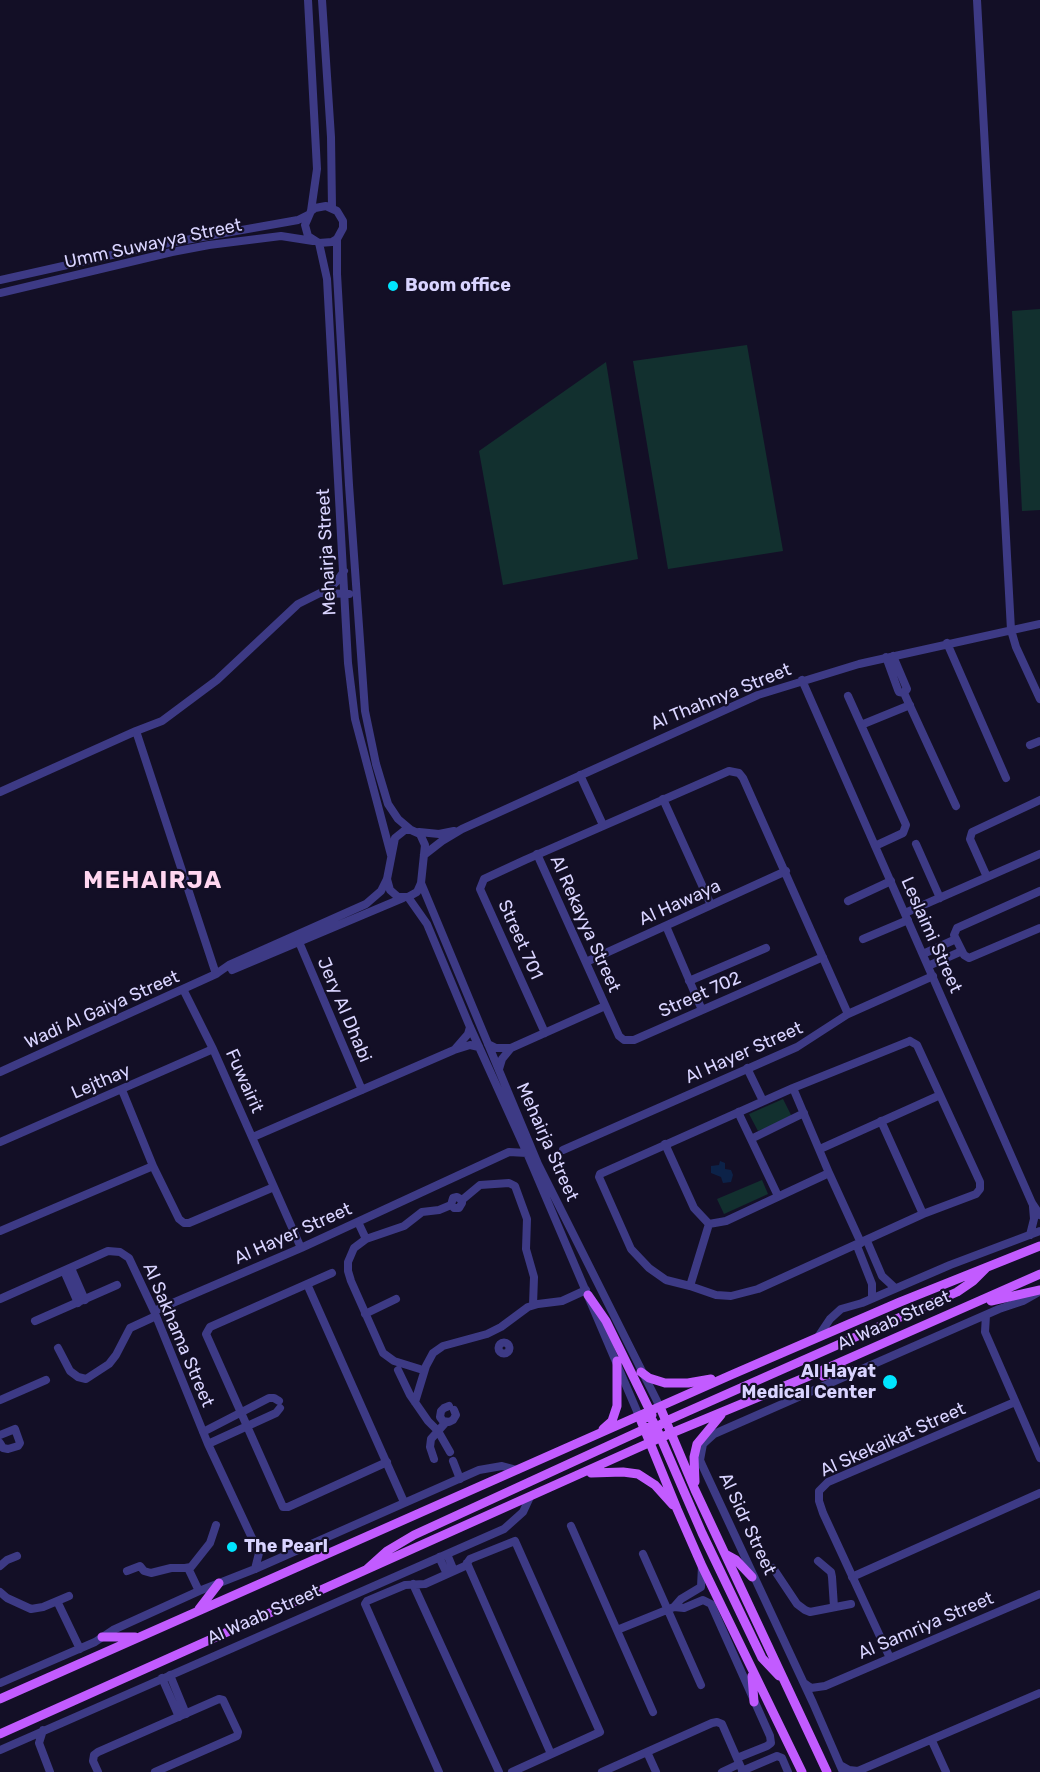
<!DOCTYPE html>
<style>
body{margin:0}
canvas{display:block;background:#130f26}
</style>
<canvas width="1040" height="1772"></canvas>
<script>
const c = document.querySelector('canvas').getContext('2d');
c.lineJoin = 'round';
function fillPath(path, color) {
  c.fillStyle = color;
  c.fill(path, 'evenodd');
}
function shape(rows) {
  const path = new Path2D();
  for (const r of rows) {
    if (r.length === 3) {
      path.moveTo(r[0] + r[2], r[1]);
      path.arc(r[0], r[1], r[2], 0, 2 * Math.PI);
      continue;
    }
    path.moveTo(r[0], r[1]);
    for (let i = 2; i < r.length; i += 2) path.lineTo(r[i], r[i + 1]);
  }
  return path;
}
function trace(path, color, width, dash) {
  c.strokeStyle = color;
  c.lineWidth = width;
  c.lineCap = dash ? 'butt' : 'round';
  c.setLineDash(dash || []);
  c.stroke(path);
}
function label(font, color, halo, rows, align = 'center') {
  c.font = font + ' Rubik,sans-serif';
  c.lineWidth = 4.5;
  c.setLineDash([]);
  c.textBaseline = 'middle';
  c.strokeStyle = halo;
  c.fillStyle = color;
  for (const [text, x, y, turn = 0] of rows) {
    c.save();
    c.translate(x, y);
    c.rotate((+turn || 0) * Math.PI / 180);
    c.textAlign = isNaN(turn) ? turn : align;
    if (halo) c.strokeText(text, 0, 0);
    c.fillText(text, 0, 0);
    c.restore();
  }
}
const green = shape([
 [1040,309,1040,510,1022,511,1012,311],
 [747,345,783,551,668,569,633,361],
 [606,362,638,559,503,585,479,451],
 [783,1099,792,1117,758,1131,749,1114],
 [762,1180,768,1194,724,1214,717,1199]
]);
const water = shape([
 [720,1161,725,1163,725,1169,731,1170,733,1175,731,1182,723,1183,721,1177,711,1173,711,1166,719,1165]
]);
const minor = shape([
 [308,0,317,169,311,211,305,225,308,236,319,243,332,242,337,239,343,228,343,221,337,211,326,206,315,208,311,211],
 [322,0,331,137,332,208],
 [977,0,1011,630,1016,647,1040,699],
 [337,239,337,274,349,485,365,711,376,764,388,804,398,819,411,830],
 [319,243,327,279,348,663,355,719,391,855],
 [0,280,152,246,298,220,308,215],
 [0,293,172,252,209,245,281,236,313,241],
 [322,593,349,594],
 [947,643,1006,778],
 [886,657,898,690,899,692,904,693,907,689,893,656],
 [802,680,1032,1203,1040,1215],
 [904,693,956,806],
 [848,696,906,825,903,833,875,846],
 [861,725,910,705],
 [136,731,216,974],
 [1030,745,1040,741],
 [580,775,603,825],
 [0,792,136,731,162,721,217,680,298,604,330,588,337,581,344,571],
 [663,799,711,905],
 [419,832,439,834,454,831],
 [916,844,940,898],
 [537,854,619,1036,624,1040,634,1040,823,957],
 [424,855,442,841,462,829,758,695,859,664,1040,624],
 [987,877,970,839,972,832,1040,800],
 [421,883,538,1164,660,1407],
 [1040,891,957,928,954,935,964,955,969,958,1040,928],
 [408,897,427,924,470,1027,527,1153,639,1416],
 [848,901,891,881],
 [905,913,1040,854],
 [666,926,702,1010],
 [863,939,908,920],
 [299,942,362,1090],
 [923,954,956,939],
 [586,962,786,871],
 [928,966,962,951],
 [232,970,403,898],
 [689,981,766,948],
 [183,989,213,1049,301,1248],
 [545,1033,480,889,484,879,525,860,729,771,739,773,743,778,848,1014],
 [910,1041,917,1045,980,1182,980,1189,976,1194,923,1214,758,1289,731,1296,716,1295,690,1286,666,1280,649,1268,631,1249,599,1177,600,1174,793,1088,910,1041],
 [488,1044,496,1048,511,1048,605,1006],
 [455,1049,468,1034,470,1027],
 [747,1068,763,1101],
 [499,1069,502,1059,511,1048],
 [0,1072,216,974,229,965,366,904,381,891,387,879,395,838,405,830,411,830,420,834,425,845,421,883,417,892,408,897,398,897,390,890,387,879],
 [793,1088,829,1173],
 [122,1090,153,1166,179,1219,184,1223,189,1223,274,1187],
 [738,1112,778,1196],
 [881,1121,923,1214],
 [253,1137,454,1050,470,1045,479,1047],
 [751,1139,804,1113],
 [0,1142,213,1049],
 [665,1144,694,1208,709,1224,726,1221,829,1173,861,1243],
 [820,1149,938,1096],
 [563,1150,797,1047,848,1014,933,976],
 [462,1200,480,1185,509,1183,515,1186,527,1219,526,1249,534,1277,533,1305],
 [358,1222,366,1239],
 [0,1231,153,1166],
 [1030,1235,1034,1219,1033,1207],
 [867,1241,882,1276,895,1288],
 [857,1246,872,1284,872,1298],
 [71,1268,85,1300],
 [64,1271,78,1303],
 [332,1273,210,1327,206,1334,283,1507,288,1507,387,1462],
 [307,1284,404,1502],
 [690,1286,709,1224],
 [0,1299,108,1251,120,1252,129,1258,154,1311,208,1444,259,1553,255,1569],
 [154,1311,301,1248,509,1152,527,1153],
 [365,1314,396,1299],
 [986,1315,985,1332,1040,1458],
 [35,1321,117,1285],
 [818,1337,830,1319,841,1309,862,1303,950,1265,1040,1231],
 [504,1348,5.5],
 [58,1348,70,1371,78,1377,86,1379,109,1364,116,1355,130,1328,156,1316],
 [398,1370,410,1395,428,1421,438,1431,450,1452],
 [423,1370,394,1361,383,1353,351,1281,348,1271,348,1262,354,1248,366,1239,404,1226,422,1212,439,1210,451,1205,454,1208,459,1208,462,1203,462,1200,457,1197,453,1198,451,1205],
 [0,1400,46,1380],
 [415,1402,426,1366,433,1353,443,1346,487,1334,501,1327,528,1307,538,1304,562,1301,586,1290],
 [449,1406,444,1408,441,1411,440,1417,443,1421,449,1422,453,1420,456,1415,454,1410],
 [203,1432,269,1398,274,1398,279,1401],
 [0,1435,15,1429,20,1443,18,1446,8,1449,3,1448,0,1443],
 [208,1444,276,1413,280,1408],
 [434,1459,430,1447,431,1439,446,1422],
 [453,1461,460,1479],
 [571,1526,653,1712],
 [447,1554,454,1571],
 [643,1554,701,1685],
 [439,1557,447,1574],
 [818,1561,831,1572,832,1577,834,1607],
 [467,1563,551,1754],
 [0,1566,7,1560,17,1556],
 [188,1568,199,1591],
 [773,1568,797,1604,805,1610,810,1612,851,1604],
 [127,1571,140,1566,144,1571,151,1573,171,1568,185,1568,191,1567,210,1543,216,1525],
 [852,1577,1040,1493],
 [413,1584,499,1772],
 [0,1592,7,1598,31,1609,43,1607,69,1596],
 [57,1601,80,1649],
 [674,1607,681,1599,701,1587,702,1566],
 [617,1630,674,1607,684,1608,703,1600,711,1604,770,1736,771,1743,767,1746,737,1758],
 [890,1658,823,1513,819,1501,819,1491,828,1482,1015,1402],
 [170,1675,186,1714],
 [162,1678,179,1717],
 [0,1683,95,1642,113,1630,199,1591,255,1569,479,1470,502,1466,517,1470],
 [804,1683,811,1688,825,1686,1040,1594],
 [43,1730,39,1743,50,1772],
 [932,1741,946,1772],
 [0,1750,504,1529,523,1512,530,1497],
 [647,1752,656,1772],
 [840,1765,849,1770,858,1771,1040,1693],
 [742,1771,777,1756,782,1758,788,1772],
 [98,1772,93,1761,94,1755,98,1752,219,1699,223,1700,238,1732,237,1736,155,1772],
 [439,1772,365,1604,367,1601,405,1585,425,1584,465,1566,470,1559,515,1541,600,1732,512,1772],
 [602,1772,712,1723,717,1722,722,1724,743,1772],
 [722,1772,739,1764],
 [843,1772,813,1703,703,1467,700,1460,703,1444,714,1434,999,1309,1023,1301,1039,1292]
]);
const major = shape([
 [588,1295,606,1321,652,1415],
 [991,1301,1040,1290],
 [641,1372,649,1378,665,1383,688,1383,711,1379],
 [823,1376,845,1370,857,1371],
 [660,1407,695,1490,827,1772],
 [639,1416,677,1509,702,1566,802,1772],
 [639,1416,651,1418,656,1427,702,1533,762,1658,779,1676],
 [603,1429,612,1421,617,1406,617,1361],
 [651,1442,650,1436,654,1429,666,1421,957,1292,973,1281,986,1268],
 [591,1473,623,1472,638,1474,655,1485,673,1505],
 [695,1482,694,1457,697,1444,721,1415],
 [725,1554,736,1560,752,1577],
 [367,1569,387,1551,414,1535,649,1427],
 [199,1609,219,1583],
 [102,1637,135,1637],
 [752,1676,754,1702],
 [0,1699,731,1375,900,1302,1040,1246],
 [0,1734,662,1437,809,1376,1040,1274]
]);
const markers = [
 [393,286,6,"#00e5ff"],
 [890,1382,8,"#00e5ff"],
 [232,1547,6,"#00e5ff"]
];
const streetNames = [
 ["Umm Suwayya Street",153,244,-12],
 ["Mehairja Street",327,552,-93],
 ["Al Thahnya Street",721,697,-22],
 ["Al Hawaya",680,903,-24],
 ["Al Rekayya Street",585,924,66],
 ["Leslaimi Street",931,935,66],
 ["Street 701",520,940,66],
 ["Street 702",700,995,-24],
 ["Wadi Al Gaiya Street",102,1010,-24],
 ["Jery Al Dhabi",344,1010,67],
 ["Al Hayer Street",744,1053,-24],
 ["Fuwairit",244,1081,66],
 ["Lejthay",101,1082,-23],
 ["Mehairja Street",547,1142,66],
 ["Al Hayer Street",293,1234,-24],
 ["Al Waab Street",894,1321,-24],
 ["Al Sakhama Street",178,1335,67],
 ["Al Skekaikat Street",893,1440,-24],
 ["Al Sidr Street",747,1524,65],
 ["Al Waab Street",264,1615,-24],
 ["Al Samriya Street",926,1626,-23]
];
const poiNames = [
 ["Boom office",405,286],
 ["Al Hayat",876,1372,"right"],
 ["Medical Center",876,1393,"right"],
 ["The Pearl",244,1547]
];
const districtNames = [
 ["MEHAIRJA",153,881]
];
fillPath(green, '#12302f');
fillPath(water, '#0c2248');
trace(minor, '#3d3a85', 8);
trace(major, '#c25bff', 9);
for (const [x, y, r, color] of markers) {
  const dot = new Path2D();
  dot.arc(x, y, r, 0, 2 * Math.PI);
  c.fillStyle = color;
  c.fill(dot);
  trace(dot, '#130f26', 2);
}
label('18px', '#d9d4ff', '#130f26', streetNames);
label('bold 18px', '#d9d4ff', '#130f26', poiNames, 'left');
c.letterSpacing = '1.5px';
label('bold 24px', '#ffd6f0', '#130f26', districtNames);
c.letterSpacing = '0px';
</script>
